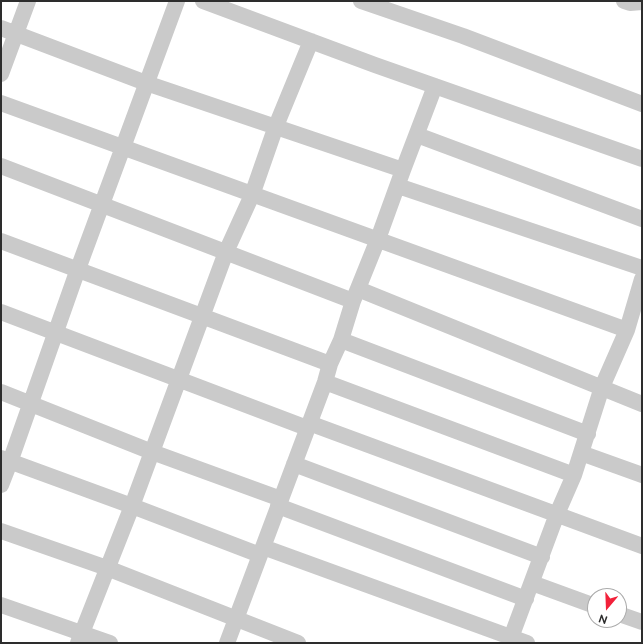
<!DOCTYPE html>
<style>
body{margin:0}
#map{position:relative;width:643px;height:644px;overflow:hidden;background:#fff;font-family:Raleway,sans-serif}
canvas{display:block}
.frame{position:absolute;inset:0;border:2px solid #2d2d2d;pointer-events:none}
.north{position:absolute;left:587px;top:588px;width:40px;height:40px;box-sizing:border-box;background:#fff;border:1px solid #ababab;border-radius:50%;rotate:199deg;font-size:11px;font-weight:700;line-height:16px;text-align:center;color:#2d2d2d}
.north::after{content:'';display:block;margin:auto;width:14px;height:18px;background:#f2213a;clip-path:polygon(50% 0,100% 100%,50% 72%,0 100%)}
</style>
<div id="map">
<canvas width="643" height="644"></canvas>
<div class="frame"></div>
<div class="north">N</div>
</div>
<script>
const c = document.querySelector('canvas').getContext('2d');
c.lineJoin = 'round';
function shape(rows) {
  const path = new Path2D();
  for (const r of rows) {
    path.moveTo(r[0], r[1]);
    for (let i = 2; i < r.length; i += 2) path.lineTo(r[i], r[i + 1]);
  }
  return path;
}
function trace(path, color, width, dash) {
  c.strokeStyle = color;
  c.lineWidth = width;
  c.lineCap = dash ? 'butt' : 'round';
  c.setLineDash(dash || []);
  c.stroke(path);
}
const minor = shape([
 [203,1,375,65,642,159],
 [361,1,463,36,642,104],
 [624,1,630,3,642,2],
 [1,28,146,83,403,170],
 [1,74,28,1],
 [1,103,627,330],
 [417,135,642,219],
 [1,166,353,301],
 [398,186,642,268],
 [1,241,330,364],
 [358,289,642,404],
 [1,312,307,428],
 [341,340,588,434],
 [325,382,574,475],
 [1,392,152,452,281,499],
 [309,423,642,546],
 [581,453,642,475],
 [1,458,132,506,260,555],
 [294,464,542,557],
 [1,485,10,462,78,269,177,1],
 [278,506,526,599],
 [1,531,107,568,298,643],
 [263,547,527,643],
 [532,583,595,606],
 [1,605,110,643],
 [619,614,642,622],
 [78,643,132,506,226,252,252,195,276,126,311,41],
 [227,643,325,382,330,364,341,340,353,301,378,239,403,170,435,86],
 [509,643,557,514,574,475,602,387,627,330,642,279]
]);
trace(minor, '#cacaca', 16);
</script>
